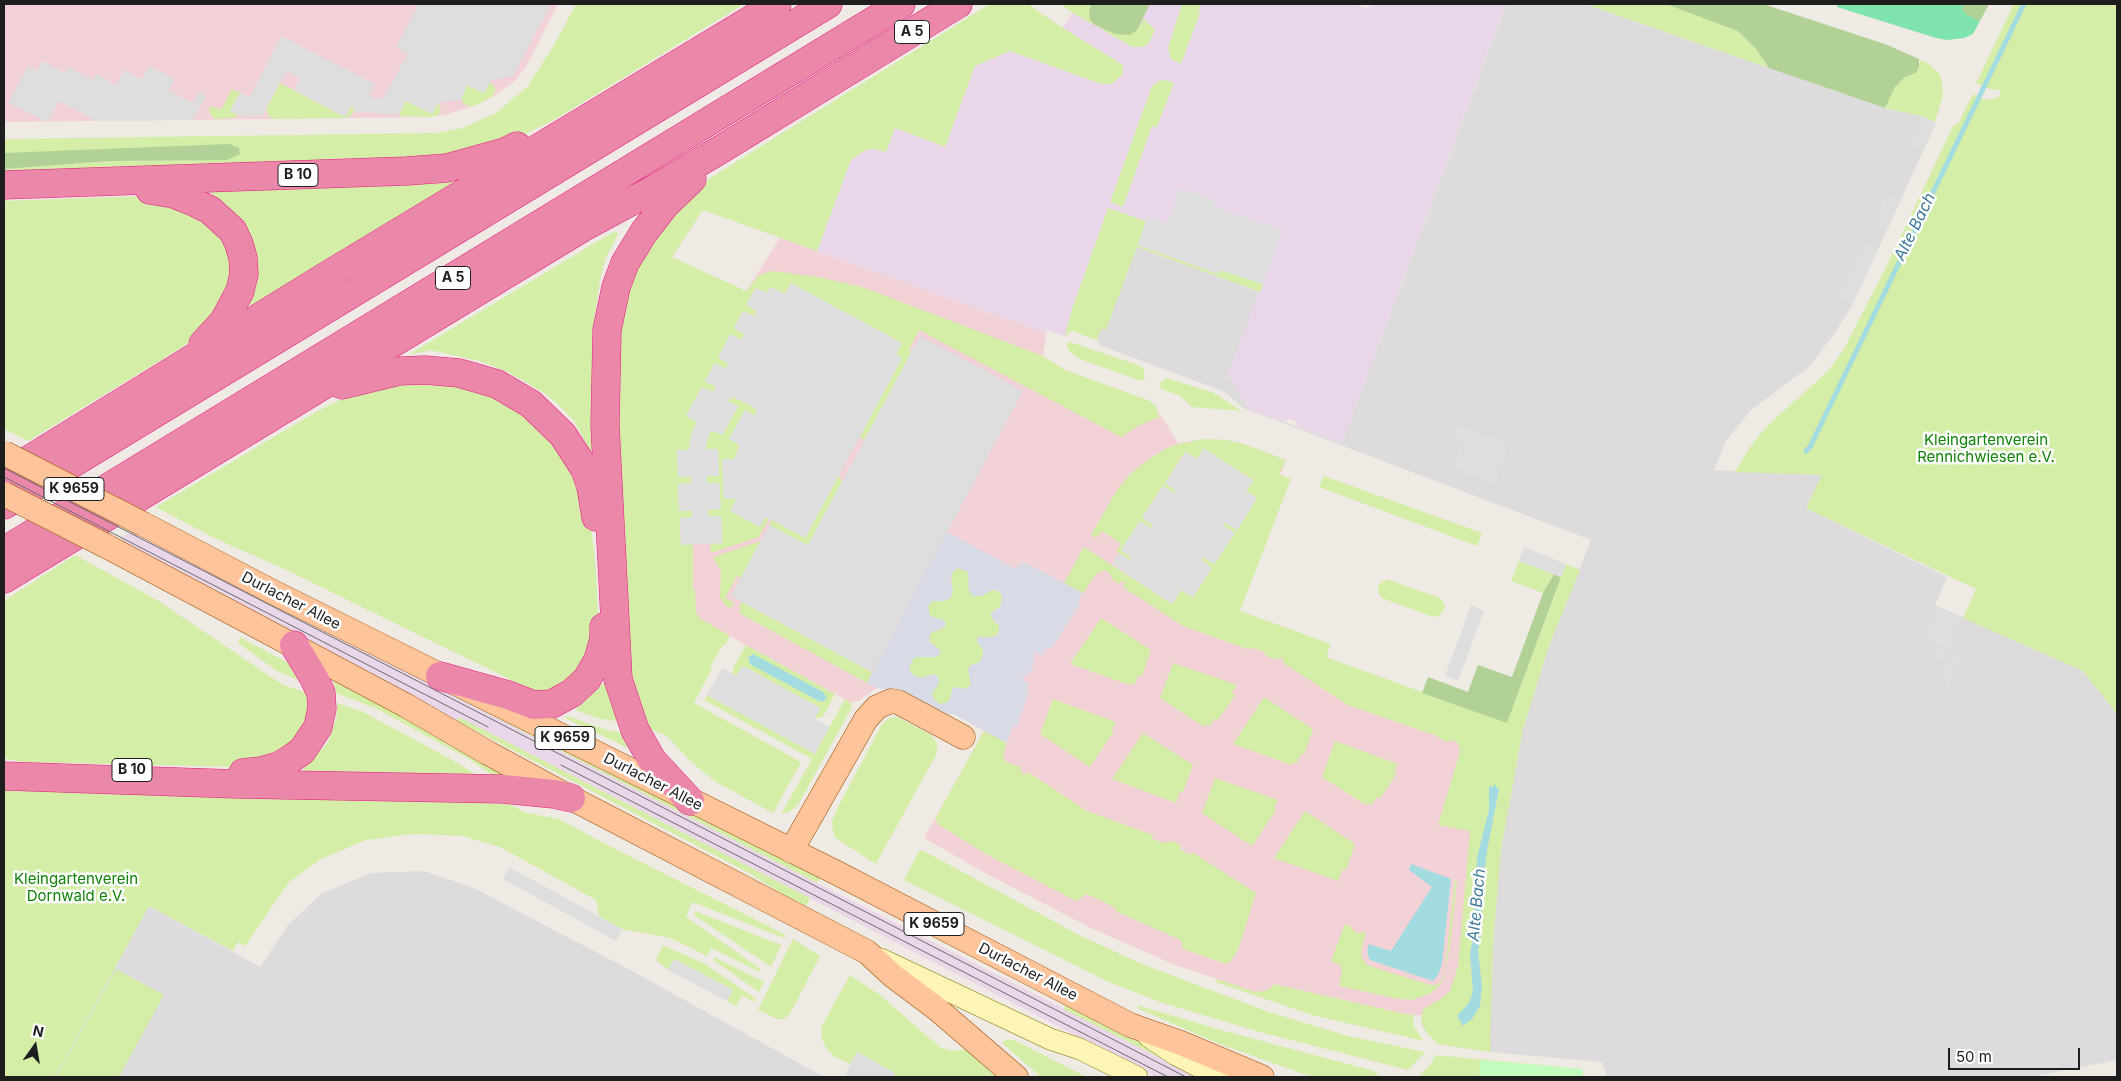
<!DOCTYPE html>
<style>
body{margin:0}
#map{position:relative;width:2121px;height:1081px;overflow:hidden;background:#f0eae4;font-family:Inter,sans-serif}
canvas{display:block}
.frame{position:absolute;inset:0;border:5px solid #1e1e1e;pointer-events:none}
.north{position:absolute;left:10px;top:1021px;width:50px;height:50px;-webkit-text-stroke:4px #fff;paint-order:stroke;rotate:13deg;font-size:14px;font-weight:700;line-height:20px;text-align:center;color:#1e1e1e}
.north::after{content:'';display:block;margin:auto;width:18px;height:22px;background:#1e1e1e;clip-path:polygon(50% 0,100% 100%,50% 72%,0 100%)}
.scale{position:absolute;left:1948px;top:1048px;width:132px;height:22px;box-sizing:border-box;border:2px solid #1e1e1e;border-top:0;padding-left:6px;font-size:15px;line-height:18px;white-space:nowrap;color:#1e1e1e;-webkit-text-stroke:4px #fff;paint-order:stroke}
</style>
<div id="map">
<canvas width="2121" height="1081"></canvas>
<div class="frame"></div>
<div class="north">N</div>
<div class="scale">50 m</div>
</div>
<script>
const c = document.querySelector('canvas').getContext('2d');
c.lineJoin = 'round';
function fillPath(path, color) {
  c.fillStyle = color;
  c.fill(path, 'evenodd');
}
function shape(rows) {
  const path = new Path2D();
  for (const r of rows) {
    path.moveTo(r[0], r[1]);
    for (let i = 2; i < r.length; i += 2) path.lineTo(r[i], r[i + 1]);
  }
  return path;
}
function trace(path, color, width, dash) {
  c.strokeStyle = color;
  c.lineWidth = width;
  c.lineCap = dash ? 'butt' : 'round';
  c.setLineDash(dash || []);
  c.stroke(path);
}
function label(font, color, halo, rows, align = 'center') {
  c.font = font + ' Inter,sans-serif';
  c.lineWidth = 5;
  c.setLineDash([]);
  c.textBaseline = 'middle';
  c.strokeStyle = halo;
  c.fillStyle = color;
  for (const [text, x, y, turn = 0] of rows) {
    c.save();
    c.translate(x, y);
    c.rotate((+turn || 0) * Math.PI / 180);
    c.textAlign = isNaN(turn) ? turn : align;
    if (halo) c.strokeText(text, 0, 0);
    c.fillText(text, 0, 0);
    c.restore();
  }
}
const residential = shape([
 [1506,4,1585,4,1885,108,1922,116,1936,123,1853,304,1834,334,1809,367,1751,410,1726,441,1714,470,1823,475,1806,508,1947,577,1935,605,2083,671,2117,714,2117,1060,2031,1077,1607,1077,1602,1062,1490,1052,1493,944,1501,850,1523,729,1549,646,1591,540,1243,408,1225,392,1099,345,1097,340,1101,328,1106,329,1137,247,1260,292,1228,375,1249,409,1342,443],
 [424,871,472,887,632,971,824,1077,55,1077,149,906,260,967,288,925,321,894,371,873]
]);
const commercial = shape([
 [4,4,558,4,526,67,514,82,486,101,449,114,431,117,4,122],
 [780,238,1046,333,1043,356,1065,370,1153,403,1178,443,1204,439,1226,440,1244,444,1286,460,1226,620,1422,693,1523,729,1501,850,1493,944,1490,1052,1438,1044,1422,1027,1421,1015,1410,1015,1276,985,1272,1001,1216,982,1217,979,1175,965,1091,928,985,873,924,838,984,731,954,714,948,715,894,690,877,688,858,701,850,702,720,631,680,613,673,448,746,291]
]);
const industrial = shape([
 [1069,4,1355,4,1366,8,1374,4,1505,5,1342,443,1296,426,1297,422,1290,419,1282,421,1249,409,1228,375,1259,291,1137,247,1106,330,1101,329,1097,340,1072,331,1066,336,1047,330,1046,333,703,210,1021,15,1061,30,1073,13],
 [135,530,817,883,1198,1077,1156,1077,459,717,457,721,116,541]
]);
const grass = shape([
 [576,4,744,4,554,120,508,142,473,154,4,179,4,169,110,161,205,160,203,145,184,148,4,153,4,139,435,133,463,128,496,113,527,87,554,45],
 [990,4,1028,4,1055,23,1123,65,1123,74,1112,84,1101,84,1010,51,975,66,945,147,895,128,886,152,873,149,864,151,851,160,817,251,703,210,672,257,746,291,759,275,773,271,818,277,862,287,1043,356,1065,370,1148,400,1156,406,1159,417,1140,425,1121,437,919,330,909,350,912,352,864,440,860,436,901,360,900,356,791,283,785,294,766,293,756,288,746,305,757,311,754,317,743,311,734,328,744,334,741,340,730,335,718,358,729,364,725,369,715,364,705,381,716,387,713,393,702,387,686,416,697,422,691,435,689,450,677,451,678,477,691,477,691,484,678,484,679,511,692,511,692,517,680,518,680,531,681,545,693,544,693,590,695,590,696,613,701,619,730,636,725,646,723,645,710,667,712,669,694,703,801,762,773,813,716,782,690,761,667,736,645,727,628,677,615,452,618,319,645,248,677,206,707,180],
 [1061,4,1091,4,1089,12,1090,20,1095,25,1104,30,1137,30,1144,19,1155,30,1149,43,1143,47,1132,47,1073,13],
 [1182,4,1201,4,1198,12,1200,13,1181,64,1171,59,1168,48],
 [1585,4,1665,4,1710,19,1738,31,1756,49,1769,68],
 [2014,4,2117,4,2117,714,2083,671,1963,618,1976,589,1806,508,1822,475,1735,472,1750,447,1768,425,1826,373,1843,351,1887,265,1953,126,1958,124,1973,94,1985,100,1999,97,2001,90,1989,89,1976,83],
 [1919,59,1929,64,1940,74,1942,81,1943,96,1935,122,1922,116,1885,108,1895,87,1905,77,1916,73,1920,63],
 [1165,80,1174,83,1157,127,1152,126,1123,207,1110,202,1152,86,1159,81],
 [490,82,496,89,492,97,475,106,468,106,463,103,461,97,467,85,484,93],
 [280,83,345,117,352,105,354,108,353,114,346,118,276,119,270,117,266,109],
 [232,89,240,93,230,111,239,116,230,118,215,119,211,116,209,108,211,106,221,110],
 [405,100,432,114,438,102,441,111,436,116,431,117,399,116],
 [472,173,248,310,256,287,258,272,257,257,238,218,222,201,208,191],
 [147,196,193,210,230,244,233,284,200,334,184,346,28,441,4,429,4,201],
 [1108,208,1146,221,1138,245,1218,274,1220,270,1263,284,1260,292,1137,247,1106,330,1101,329,1097,340,1072,331,1065,336,1071,312],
 [615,231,618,233,615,241,606,257,600,279,592,336,593,452,590,450,574,421,559,405,544,393,510,373,480,361,430,350,408,355],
 [1070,342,1141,366,1144,370,1145,379,1141,381,1077,358,1069,351,1066,343],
 [1167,378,1214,393,1241,411,1192,407,1180,396,1161,389,1160,383],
 [381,383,463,383,525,411,569,462,591,526,596,571,598,617,582,671,544,696,282,568,214,538,156,507,316,412,350,395],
 [733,397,755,408,757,411,756,416,745,410,729,439,740,445,734,459,722,460,724,499,736,499,760,527,766,517,769,518,759,537,711,553,710,544,722,543,721,516,708,517,708,510,721,509,719,483,707,483,707,476,719,476,718,449,706,450,706,444,711,430,722,435,738,407,728,401],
 [1204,439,1226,440,1244,444,1286,460,1279,474,1291,479,1240,611,1331,644,1326,657,1507,723,1566,564,1580,570,1549,646,1523,729,1501,850,1493,944,1490,1052,1438,1044,1427,1033,1421,1022,1423,1009,1441,999,1450,991,1458,966,1470,831,1438,825,1460,752,1458,743,1453,740,1446,742,1432,733,1431,734,1348,705,1283,663,1284,660,1279,657,1278,660,1266,656,1264,652,1251,647,1250,650,1183,626,1123,587,1125,583,1121,581,1119,584,1112,579,1109,572,1105,570,1096,574,1083,593,1064,583,1084,547,1172,604,1181,590,1193,597,1212,568,1201,560,1203,557,1214,564,1235,533,1223,526,1225,523,1237,530,1257,498,1246,491,1253,480,1204,449,1197,459,1185,452,1177,464,1165,483,1176,490,1174,494,1163,486,1142,517,1153,525,1151,528,1140,521,1121,550,1132,558,1130,561,1116,551,1121,544,1102,531,1096,538,1091,535,1117,490,1130,474,1149,459,1167,448,1178,444],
 [1489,787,1499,789,1488,845,1482,886,1483,902,1479,922,1481,934,1478,952,1482,986,1480,1006,1472,1019,1458,1017,1469,1003,1473,991,1470,953,1474,934,1472,921,1476,900,1477,858,1489,810],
 [1324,476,1482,533,1477,546,1319,487],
 [838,477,843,480,808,546,769,525,772,520,805,538],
 [761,541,741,578,737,576,725,598,734,603,731,608,726,606,720,598,721,571,713,557],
 [75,555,157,600,283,685,311,694,307,728,282,753,237,767,21,762,4,758,4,601],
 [1519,561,1554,574,1543,593,1511,581],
 [958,568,968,572,970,579,968,587,981,596,992,590,998,591,1002,595,1001,606,991,613,991,617,999,626,999,631,997,635,991,637,978,637,977,639,983,649,983,655,980,662,968,671,972,679,971,685,964,689,953,687,950,699,946,703,940,704,932,698,932,692,937,686,930,675,922,678,915,676,912,674,909,667,913,659,916,657,936,657,938,648,930,642,929,636,932,632,942,629,943,620,930,616,928,606,933,601,941,600,952,583,951,574],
 [1389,580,1440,598,1445,605,1443,612,1438,616,1433,617,1382,598,1378,592,1378,587,1382,581],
 [742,602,872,672,867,683,739,613,741,608,739,607],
 [1101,618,1151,650,1142,676,1138,675,1135,684,1131,683,1130,685,1070,664],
 [240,637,292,665,302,682,277,671,238,643],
 [746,645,835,694,823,717,814,719,820,708,743,666,737,676,733,674,733,668],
 [1173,663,1237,685,1232,693,1235,695,1218,720,1215,718,1210,726,1206,724,1204,727,1160,698],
 [334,680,508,770,501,781,469,759,375,708,336,693],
 [605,682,621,722,597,718,575,710],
 [707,695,815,753,845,699,850,702,852,707,798,805,789,812,781,814,812,759,704,700],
 [1264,697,1313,729,1304,755,1301,754,1297,763,1294,762,1292,765,1233,744],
 [468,699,821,876,817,883,466,702],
 [1053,699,1116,722,1112,729,1114,731,1090,767,1040,734],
 [337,703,361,711,447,757,482,778,300,773,328,742,337,716],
 [567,716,607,730,625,733,632,750,565,718],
 [459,717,810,898,806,906,794,899,793,900,747,872,457,721],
 [897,717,931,735,937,743,937,753,876,864,834,837,832,822,835,813,882,724,889,718],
 [984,731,1007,743,1003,754,1005,761,1022,768,1020,771,1025,775,1028,772,1087,811,1153,835,1152,839,1164,843,1171,841,1181,845,1180,849,1190,855,1192,852,1256,893,1238,950,1230,962,1226,964,1183,949,1181,940,1115,911,1116,908,1087,894,1076,901,986,854,939,825,935,819],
 [1143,733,1193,765,1183,792,1180,791,1176,803,1112,779],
 [1335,741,1398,764,1394,771,1397,773,1380,799,1377,797,1371,805,1368,803,1366,805,1322,777],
 [1215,778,1278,800,1274,808,1276,810,1252,846,1202,813],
 [4,786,509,804,527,813,559,819,598,840,786,935,784,938,692,902,686,917,761,969,760,972,711,948,707,956,670,938,622,929,599,916,596,900,500,847,462,836,415,834,366,840,321,859,289,882,245,946,238,942,233,951,149,906,55,1077,4,1077],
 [1305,811,1355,844,1346,870,1342,869,1338,881,1274,858],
 [922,850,1081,936,1142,964,1266,1011,1348,1036,1425,1052,1408,1070,1256,1031,1163,1003,1111,983,904,880,919,851],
 [1455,880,1457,881,1450,946,1444,977,1441,984,1431,993,1412,1000,1394,998,1339,986,1342,970,1341,966,1331,961,1345,924,1351,927,1356,933,1366,932,1361,951,1362,958,1367,965,1430,985,1437,985,1442,980,1445,970],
 [695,911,781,945,771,967,694,915],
 [793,939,820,956,790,1014,784,1019,777,1019,758,1010],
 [663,945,705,964,756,999,754,1002,742,996,736,1006,727,1001,733,990,674,959,668,970,656,960],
 [714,957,764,982,759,992,713,960],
 [116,969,164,995,119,1077,56,1077],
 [850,975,880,995,941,1048,952,1051,967,1049,996,1077,903,1077,900,1076,893,1077,895,1073,857,1052,850,1064,835,1057,826,1048,822,1039,821,1027],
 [1217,979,1255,992,1265,991,1272,987,1273,984,1410,1015,1413,1014,1414,1027,1424,1041,1312,1015,1216,982],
 [1067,1002,1149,1048,1198,1077,1063,1009],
 [1137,1005,1221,1030,1374,1071,1381,1077,1312,1077,1217,1043,1139,1009],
 [1007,1039,1016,1041,1087,1077,1041,1077,1002,1043],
 [1436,1055,1582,1069,1583,1077,1418,1077,1428,1067]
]);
const forest = shape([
 [1091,4,1150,4,1137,30,1130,35,1115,34,1095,25,1090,20,1089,12],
 [1666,4,1763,4,1885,44,1919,59,1919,67,1916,73,1905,77,1895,87,1885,108,1769,68,1756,49,1738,31],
 [1964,4,1989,4,1980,21,1967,15,1962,10],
 [229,144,239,148,240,154,227,160,110,161,4,169,4,153],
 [1554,574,1561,577,1507,723,1422,693,1428,677,1468,692,1478,665,1512,677,1543,593]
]);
const park = shape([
 [1481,1060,1582,1069,1583,1077,1479,1077]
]);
const pitch = shape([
 [1838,4,1964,4,1962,10,1967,15,1980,21,1973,34,1964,38,1947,40,1936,38,1837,7]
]);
const parking = shape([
 [419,4,551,4,513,76,490,81,484,93,467,85,461,100,438,103,432,114,406,101,398,115,354,111,352,105,345,117,294,90,300,79,288,72,279,83,262,116,240,116,230,111,240,93,250,97,281,36,375,84,369,96,376,99,384,97,408,54,396,47],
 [42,61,65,73,68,67,93,80,96,74,116,85,124,70,142,79,149,66,175,79,169,91,193,103,199,92,206,96,193,120,97,121,59,101,48,122,8,103,28,66,37,71],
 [1922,116,1936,123,1923,151,1909,145],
 [1180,188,1216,200,1214,207,1283,230,1263,284,1220,270,1218,274,1138,245,1148,216,1168,223],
 [1886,194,1900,201,1888,228,1874,222],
 [1863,244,1877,250,1853,304,1839,297],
 [791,283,902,343,896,354,900,356,901,360,805,538,766,517,760,527,730,511,736,499,724,499,722,459,734,459,740,445,729,439,745,410,755,416,757,412,755,408,734,397,729,398,728,401,738,406,722,435,711,430,706,444,706,449,718,449,719,476,707,476,707,483,719,483,721,509,708,510,708,516,721,516,722,543,681,545,680,518,692,517,692,511,679,511,678,484,691,483,691,477,678,477,677,450,689,450,691,435,697,422,686,416,702,387,713,392,716,387,705,381,715,363,726,369,728,363,718,358,730,334,741,340,744,334,734,328,743,311,754,316,757,311,746,305,756,288,766,293,770,288,774,288,785,294],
 [920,336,1023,391,872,672,731,596,769,525,808,545],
 [1453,423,1509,444,1495,484,1452,468,1462,441,1448,436],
 [1204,448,1253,481,1246,491,1257,498,1237,530,1225,523,1223,525,1235,533,1214,564,1202,557,1201,560,1212,568,1193,597,1181,590,1172,604,1112,564,1119,553,1130,560,1132,557,1121,550,1140,521,1151,528,1153,525,1142,518,1163,486,1174,493,1176,491,1165,483,1186,452,1197,459],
 [1524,547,1566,564,1561,577,1519,561],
 [1471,605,1484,611,1458,681,1445,676],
 [1937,608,1962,619,1944,660,1935,657,1940,645,1923,637],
 [1951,650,1961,658,1946,693,1936,682],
 [743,666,820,708,815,719,829,727,815,754,707,695,722,668,736,676],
 [509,867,622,929,616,941,503,879],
 [674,959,733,990,727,1001,668,970],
 [857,1052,895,1073,893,1077,851,1077,845,1074]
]);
const plaza = shape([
 [947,532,1016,569,1020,563,1026,563,1083,593,1078,602,1080,604,1051,649,1048,647,1042,656,1035,652,1033,669,1021,680,1029,683,1026,691,1029,692,1017,726,1013,725,1007,743,954,714,942,714,894,690,877,688,867,683],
 [958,568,968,572,969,591,973,596,981,596,992,590,998,591,1002,595,1001,606,991,613,991,617,999,626,999,631,997,635,991,637,978,637,977,642,983,649,983,655,980,662,971,665,968,669,971,685,964,689,953,687,950,699,946,703,940,704,934,701,932,694,939,683,938,676,934,674,922,678,915,676,912,674,909,667,913,659,916,657,936,657,940,654,940,650,930,642,929,636,932,632,945,627,946,623,943,620,930,616,928,606,933,601,945,601,951,598,953,590,950,578,954,570]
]);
const water = shape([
 [753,654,823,692,827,698,822,702,817,700,750,664,748,657],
 [1495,783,1496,787,1499,789,1488,845,1482,886,1483,902,1479,922,1481,934,1478,952,1482,986,1480,1006,1472,1019,1463,1026,1457,1016,1469,1003,1473,991,1470,953,1474,934,1472,921,1476,900,1477,858,1489,810,1489,786,1493,787],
 [1411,864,1451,879,1442,964,1438,975,1433,981,1370,960,1367,951,1369,944,1391,951,1432,887,1409,870]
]);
const stream = shape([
 [1806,451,1810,447,2024,4]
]);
const secondary = shape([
 [881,959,1050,1039,1080,1049,1137,1077],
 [1148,1036,1176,1055,1219,1077]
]);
const primary = shape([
 [143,524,271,591,839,874,1130,1025,1181,1043,1262,1077],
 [106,546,407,706,488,753,571,798,867,952,893,976,937,1009,1016,1077],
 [791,851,866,719,877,707,891,701,898,702,963,737]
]);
const motorway = shape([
 [4,185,407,171,447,168,505,152,517,146],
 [150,190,174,194,194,202,210,210,233,231,239,244,243,258,244,274,240,291,224,321,203,344],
 [342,385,400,371,425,370,459,373,497,384,531,404,563,435,585,469,591,487,596,517],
 [4,475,323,278,777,4],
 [4,505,828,4],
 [4,551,901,4],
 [4,579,582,228,656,188,723,148,958,4],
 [440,676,508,695,534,705,552,704,572,693,587,679,598,660,604,639,604,627],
 [243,773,261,771,279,766,292,758,302,751,318,727,322,708,321,693,314,678,294,645],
 [4,776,237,784,503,789,554,794,571,798],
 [690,801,652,760,635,730,618,679,605,425,607,330,616,287,625,263,644,232,665,205,692,179]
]);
const tram = shape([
 [4,468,1186,1077],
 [4,477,488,727],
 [561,765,1168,1077]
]);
const primaryBridge = shape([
 [4,453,143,524],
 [4,494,106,546]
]);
const shields = [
 [912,32,35],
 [298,175,40],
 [453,278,35],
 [74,489,60],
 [565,738,60],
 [132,770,40],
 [934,924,60]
];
const shieldNames = [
 ["A 5",912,32],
 ["B 10",298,175],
 ["A 5",453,278],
 ["K 9659",74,489],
 ["K 9659",565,738],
 ["B 10",132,770],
 ["K 9659",934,924]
];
const parkNames = [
 ["Kleingartenverein",1986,440],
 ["Rennichwiesen e.V.",1986,457],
 ["Kleingartenverein",76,879],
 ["Dornwald e.V.",76,896]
];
const streetNames = [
 ["Durlacher Allee",291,601,27],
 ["Durlacher Allee",653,782,27],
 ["Durlacher Allee",1028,972,27]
];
const waterNames = [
 ["Alte Bach",1915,227,-64],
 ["Alte Bach",1477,905,-85]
];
fillPath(residential, '#dddbdb');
fillPath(commercial, '#f2d2d6');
fillPath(industrial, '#e9d6e9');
fillPath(grass, '#d4eda7');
fillPath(forest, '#b1d197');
fillPath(park, '#c3fcbf');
fillPath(pitch, '#7ee3ac');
fillPath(parking, '#dedede');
fillPath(plaza, '#d8dae6');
fillPath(water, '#a2dbe0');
trace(stream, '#a2dbe0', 5);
trace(secondary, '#7b7500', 22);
trace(primary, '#994e00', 25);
trace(motorway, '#e41b7f', 29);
trace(secondary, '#fdf5b5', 21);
trace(primary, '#ffc49a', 24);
trace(motorway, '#eb88aa', 28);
trace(tram, '#6c6c6c', 1);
trace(primaryBridge, '#994e00', 25, []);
trace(primaryBridge, '#ffc49a', 24);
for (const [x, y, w] of shields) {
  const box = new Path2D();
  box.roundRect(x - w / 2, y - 11.5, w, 23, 4);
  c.fillStyle = '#fff';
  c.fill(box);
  trace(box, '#1e1e1e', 1);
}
label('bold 14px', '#1e1e1e', null, shieldNames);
label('15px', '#0f8306', '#fff', parkNames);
label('15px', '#1e1e1e', '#fff', streetNames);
label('italic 16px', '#3e7a9b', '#fff', waterNames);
</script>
